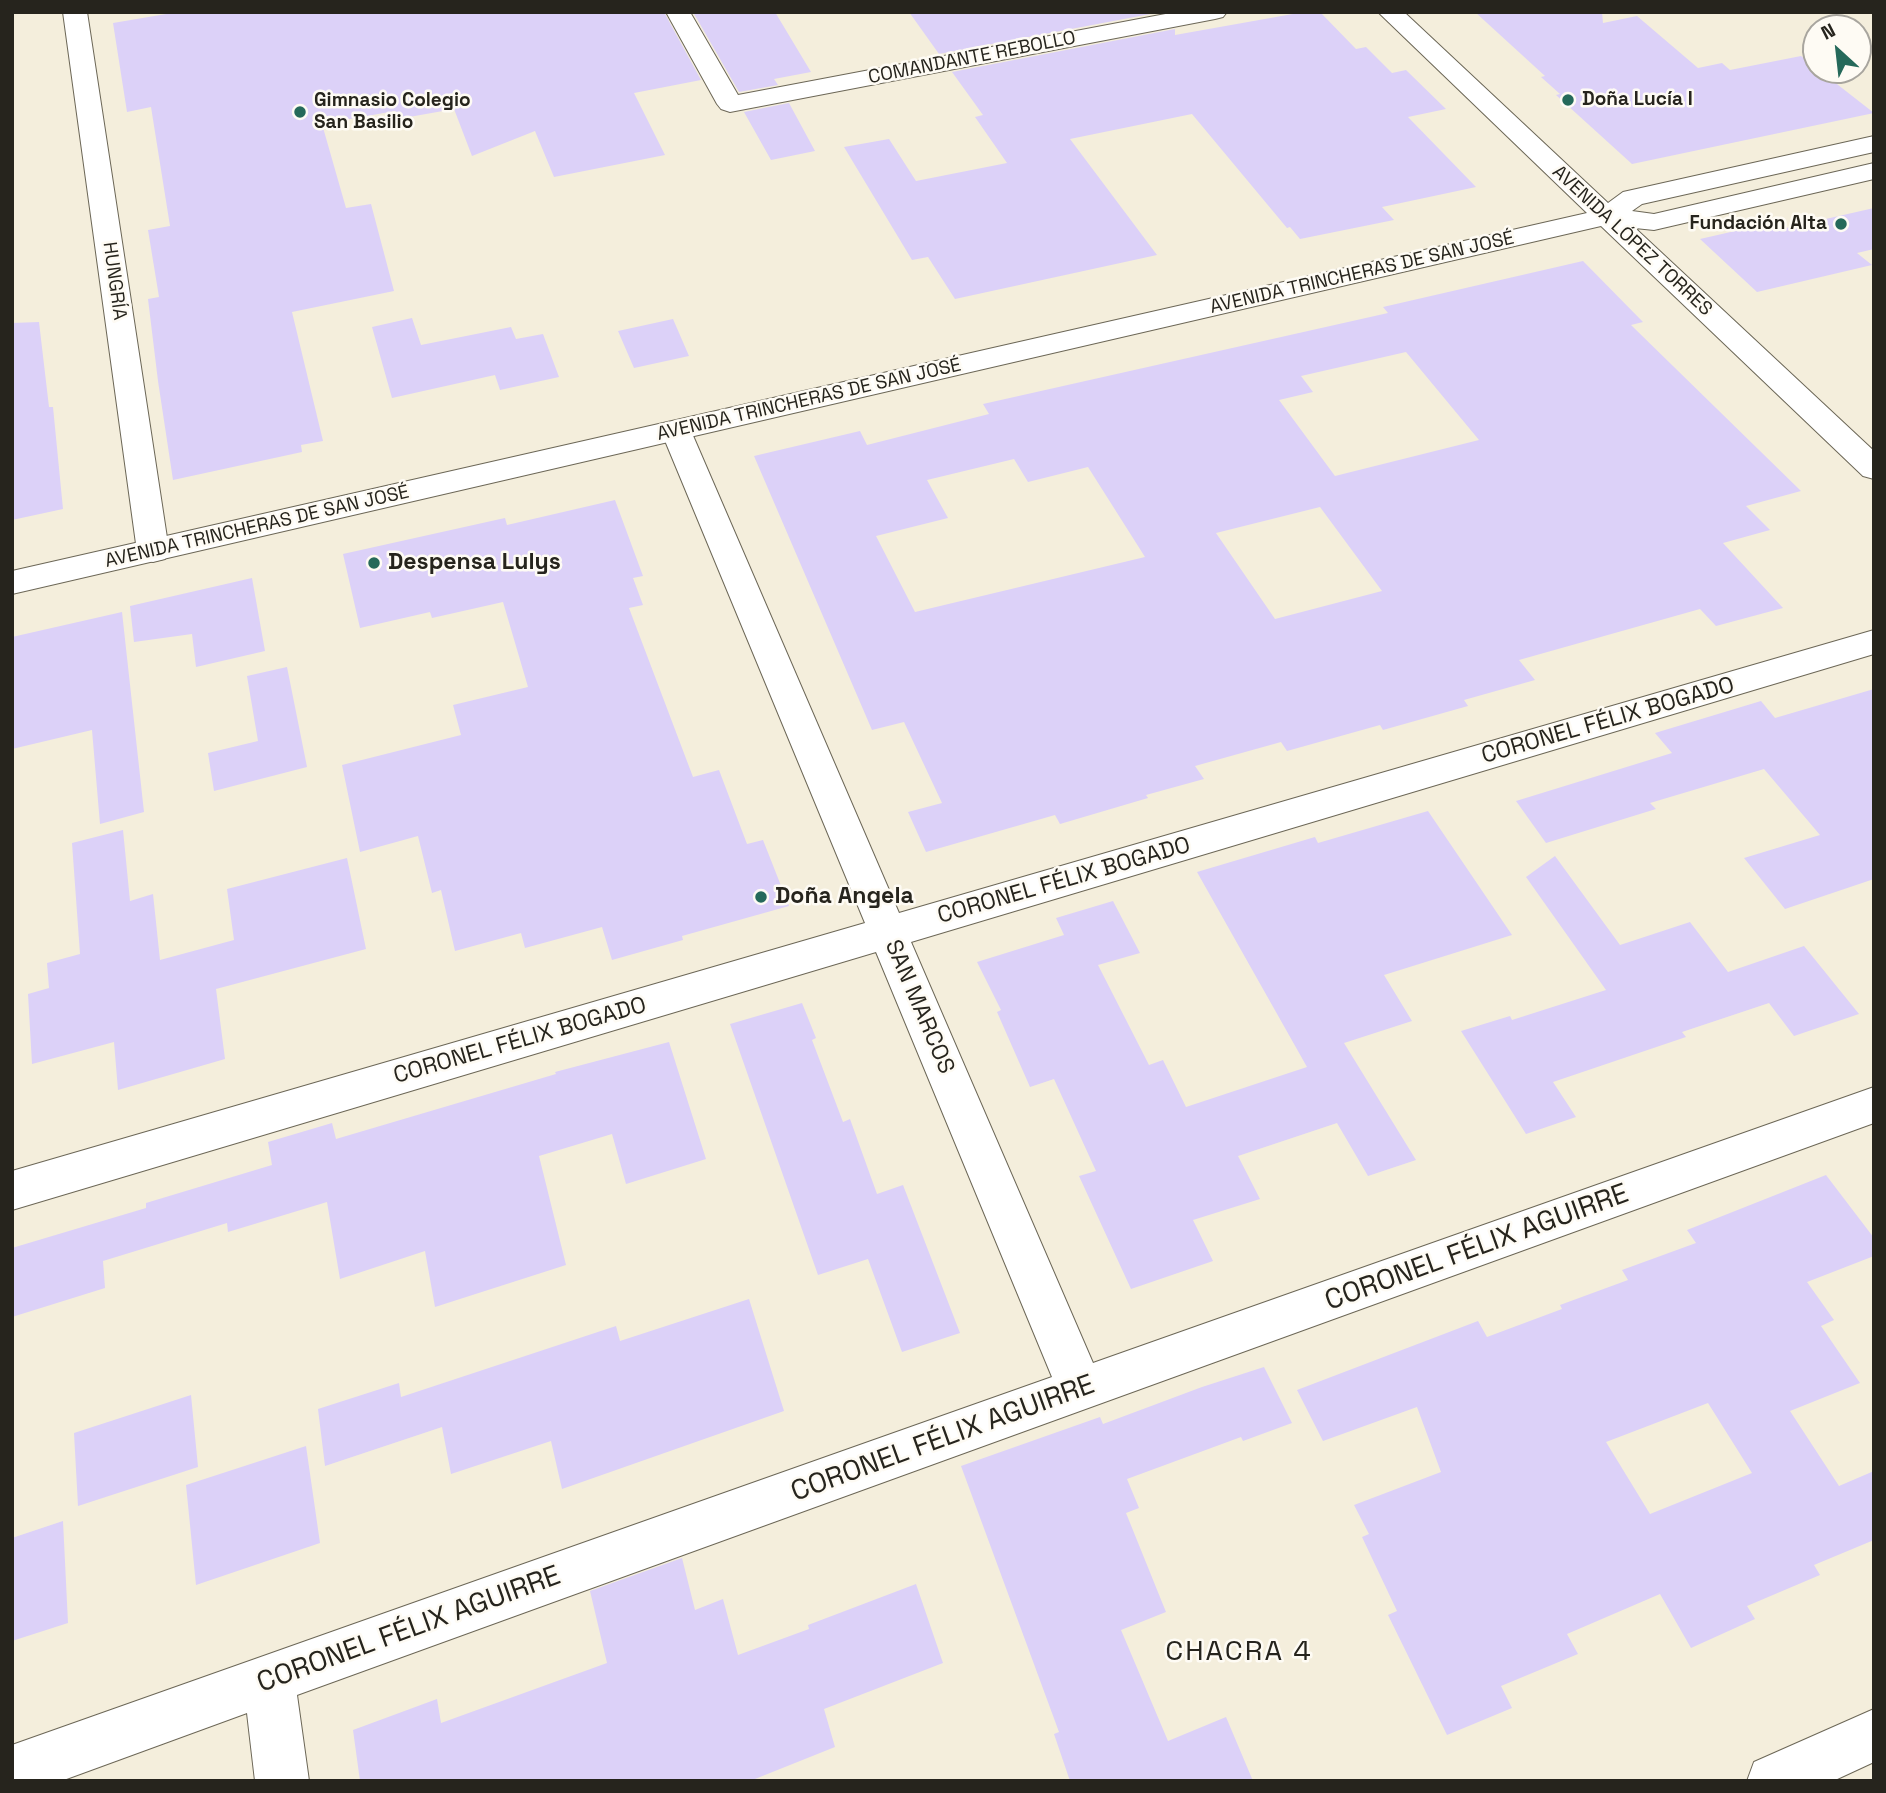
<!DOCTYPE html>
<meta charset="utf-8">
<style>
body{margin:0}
#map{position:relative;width:1886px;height:1793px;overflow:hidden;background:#f4eedc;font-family:"Space Grotesk",sans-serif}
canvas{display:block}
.frame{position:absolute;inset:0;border:14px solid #26241d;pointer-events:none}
.north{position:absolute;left:1802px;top:14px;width:70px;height:70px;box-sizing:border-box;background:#fefbf4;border:2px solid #a8a59e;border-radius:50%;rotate:333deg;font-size:19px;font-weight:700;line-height:28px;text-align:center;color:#26241d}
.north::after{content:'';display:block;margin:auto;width:24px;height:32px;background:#25695a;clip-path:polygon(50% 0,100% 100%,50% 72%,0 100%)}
</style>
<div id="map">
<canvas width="1886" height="1793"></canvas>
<div class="frame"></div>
<div class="north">N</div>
</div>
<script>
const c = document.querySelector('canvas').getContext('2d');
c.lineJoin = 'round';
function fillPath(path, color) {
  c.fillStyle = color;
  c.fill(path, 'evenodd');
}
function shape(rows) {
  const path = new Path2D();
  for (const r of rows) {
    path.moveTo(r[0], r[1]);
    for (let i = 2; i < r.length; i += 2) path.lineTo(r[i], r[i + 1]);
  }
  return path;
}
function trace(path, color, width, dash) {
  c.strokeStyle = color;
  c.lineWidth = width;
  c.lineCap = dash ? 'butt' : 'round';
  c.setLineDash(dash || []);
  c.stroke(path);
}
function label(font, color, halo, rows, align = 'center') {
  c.font = font + ' "Space Grotesk",sans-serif';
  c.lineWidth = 5;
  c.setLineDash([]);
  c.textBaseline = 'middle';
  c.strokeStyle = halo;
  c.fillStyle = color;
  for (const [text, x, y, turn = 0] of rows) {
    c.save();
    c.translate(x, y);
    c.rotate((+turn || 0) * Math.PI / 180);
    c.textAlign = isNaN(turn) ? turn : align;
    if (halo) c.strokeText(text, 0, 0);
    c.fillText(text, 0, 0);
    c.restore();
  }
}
const building = shape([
 [178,12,664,12,701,80,634,93,665,155,554,177,535,131,472,156,454,109,398,119,395,111,322,124,346,208,371,204,394,291,292,312,323,441,301,445,302,452,173,480,158,381,148,299,159,297,148,230,170,226,151,107,127,112,113,23],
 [693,12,775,12,811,72,774,79,778,85,739,92],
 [909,12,1161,12,939,54],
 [1304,12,1320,12,1356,49,1366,47,1392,73,1406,70,1446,109,1408,117,1476,187,1382,207,1394,220,1300,239,1290,227,1287,228,1192,114,1070,139,1157,255,955,299,928,257,912,260,844,147,889,139,916,181,1007,163,975,117,983,115,952,72,1175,29,1175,35],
 [1475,12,1602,12,1603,23,1637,16,1698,68,1722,63,1730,70,1801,56,1874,113,1632,164,1556,95,1560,94,1541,77,1545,76],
 [789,103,815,151,771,160,744,112],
 [1874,208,1874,249,1857,253,1872,265,1757,292,1700,239,1779,221,1786,228],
 [1583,261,1643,322,1631,325,1801,491,1746,506,1770,530,1723,543,1783,608,1716,626,1700,609,1519,660,1535,680,1464,700,1468,706,1383,730,1380,725,1287,751,1281,742,1195,766,1204,779,1146,795,1148,798,1060,824,1055,815,926,852,908,812,942,803,904,722,872,730,754,456,860,431,867,445,989,414,983,404,1388,313,1383,307],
 [1406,352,1479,440,1335,476,1279,400,1313,392,1301,376],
 [1014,459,1028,482,1088,467,1145,557,915,612,876,536,948,518,927,480],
 [1320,507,1382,591,1275,619,1216,533],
 [412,318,421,345,511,327,516,339,543,334,559,377,500,390,495,375,392,398,372,327],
 [673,319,689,356,634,368,618,331],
 [39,322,49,407,53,407,63,509,12,520,12,323],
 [615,500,643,576,633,578,643,605,629,608,693,777,719,770,747,844,763,840,789,906,682,936,683,940,612,960,602,927,525,948,521,933,455,951,441,890,432,893,418,836,360,852,342,765,461,735,453,705,528,687,503,602,432,618,430,612,360,628,343,554,505,518,507,525],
 [252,578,265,651,196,667,192,634,134,642,130,606],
 [122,612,144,812,100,824,92,730,12,749,12,637],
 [287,667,307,767,214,791,208,753,258,741,247,676],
 [1874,689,1874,879,1785,909,1744,858,1820,835,1764,769,1650,803,1656,809,1546,843,1516,801,1672,753,1655,733,1761,701,1775,718],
 [1428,811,1512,935,1384,975,1412,1021,1344,1043,1416,1160,1368,1176,1337,1123,1238,1156,1260,1199,1193,1220,1213,1261,1131,1289,1079,1176,1096,1171,1054,1079,1030,1087,997,1012,1001,1010,977,962,1064,935,1056,918,1113,901,1140,953,1098,965,1149,1065,1163,1060,1186,1107,1307,1067,1197,872,1315,837,1318,843],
 [123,830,130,901,153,894,160,960,234,940,227,889,347,858,366,949,216,989,225,1059,118,1090,114,1042,32,1064,28,994,49,988,47,963,80,954,72,843],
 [1555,856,1620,945,1690,922,1728,972,1804,946,1859,1014,1794,1036,1769,1003,1682,1032,1686,1037,1553,1082,1576,1117,1526,1134,1461,1031,1510,1016,1512,1020,1606,990,1526,877],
 [802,1003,816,1038,812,1040,843,1122,850,1119,877,1194,903,1185,960,1333,902,1352,868,1259,818,1275,730,1024],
 [669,1042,706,1159,626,1184,612,1134,539,1156,566,1265,435,1307,425,1251,340,1279,327,1202,228,1232,227,1223,103,1261,105,1288,12,1317,12,1248,146,1208,146,1203,272,1165,268,1142,332,1123,336,1139,556,1074,555,1072],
 [1826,1175,1874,1238,1874,1256,1807,1282,1834,1320,1821,1326,1860,1383,1790,1411,1839,1486,1874,1471,1874,1540,1814,1565,1820,1575,1747,1606,1755,1619,1691,1648,1660,1594,1567,1634,1578,1654,1501,1686,1512,1708,1447,1735,1388,1615,1397,1611,1362,1537,1369,1534,1354,1505,1441,1472,1417,1407,1323,1441,1297,1390,1478,1321,1487,1337,1562,1309,1560,1305,1628,1280,1622,1270,1696,1243,1687,1230],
 [1708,1403,1752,1473,1650,1514,1606,1442],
 [749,1299,784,1411,562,1489,551,1441,451,1474,442,1427,325,1466,318,1409,399,1383,401,1397,616,1326,620,1341],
 [1264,1367,1292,1423,1243,1441,1241,1437,1127,1479,1139,1508,1126,1513,1166,1612,1121,1630,1168,1741,1226,1717,1253,1781,1070,1781,1054,1734,1059,1732,961,1466,1100,1417,1103,1424,1202,1387],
 [191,1395,198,1467,78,1506,74,1433],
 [306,1446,320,1543,196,1585,186,1485],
 [63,1521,68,1623,12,1641,12,1538],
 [682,1558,695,1610,723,1599,738,1655,809,1629,808,1625,916,1584,943,1663,824,1709,835,1747,750,1781,360,1781,353,1730,437,1699,441,1723,607,1663,590,1591]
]);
const minor = shape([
 [63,12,87,12,169,551,165,559,153,562,141,559,137,551,63,12],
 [666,12,690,12,738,95,1176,12,1227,12,1223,17,1215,19,730,112,721,109,717,104,666,12],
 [676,421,687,424,691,431,899,913,1874,630,1874,654,911,942,1093,1363,1874,1087,1874,1123,297,1695,309,1781,255,1781,247,1713,61,1781,12,1781,12,1745,1052,1377,876,952,12,1210,12,1171,865,923,661,431,665,424,676,421],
 [1874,1709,1874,1762,1833,1781,1747,1781,1754,1762,1874,1709]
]);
const secondary = shape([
 [1378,12,1404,12,1608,203,1623,192,1874,136,1874,152,1642,204,1632,211,1654,214,1874,163,1874,179,1654,230,1635,228,1874,451,1874,479,1863,476,1601,226,12,594,12,571,1587,213,1378,12]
]);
const markers = [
 [1568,100,7,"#25695a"],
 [300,112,7,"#25695a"],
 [1841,224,7,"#25695a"],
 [374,563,7,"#25695a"],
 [761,897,7,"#25695a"]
];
const farStreetnames = [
 ["COMANDANTE REBOLLO",972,58,-11],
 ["AVENIDA LÓPEZ TORRES",1632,241,43],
 ["AVENIDA TRINCHERAS DE SAN JOSÉ",1362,273,-13],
 ["HUNGRÍA",114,281,82],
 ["AVENIDA TRINCHERAS DE SAN JOSÉ",809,400,-13],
 ["AVENIDA TRINCHERAS DE SAN JOSÉ",257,527,-13]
];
const farPoinames = [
 ["Doña Lucía I",1582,100],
 ["Gimnasio Colegio",314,101],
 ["San Basilio",314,123],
 ["Fundación Alta",1827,224,"right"]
];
const poiNames = [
 ["Despensa Lulys",388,563],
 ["Doña Angela",775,897]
];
const streetNames = [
 ["CORONEL FÉLIX BOGADO",1608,721,-16],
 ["CORONEL FÉLIX BOGADO",1064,881,-16],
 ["SAN MARCOS",919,1007,67],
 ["CORONEL FÉLIX BOGADO",520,1041,-16]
];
const nearStreetnames = [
 ["CORONEL FÉLIX AGUIRRE",1477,1248,-20],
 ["CORONEL FÉLIX AGUIRRE",943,1439,-20],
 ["CORONEL FÉLIX AGUIRRE",409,1630,-20]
];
const nearNeighbourhoodnames = [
 ["CHACRA 4",1239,1652]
];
fillPath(building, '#dcd1f8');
trace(minor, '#6c6757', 2);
trace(secondary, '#6c6757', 2);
fillPath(minor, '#fff');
fillPath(secondary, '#fff');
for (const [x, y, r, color] of markers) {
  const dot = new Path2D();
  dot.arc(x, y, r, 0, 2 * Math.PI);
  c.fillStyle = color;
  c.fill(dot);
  trace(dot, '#fefbf4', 2.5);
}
label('19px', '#26241d', '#fefbf4', farStreetnames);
label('bold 19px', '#26241d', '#fefbf4', farPoinames, 'left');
label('bold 23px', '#26241d', '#fefbf4', poiNames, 'left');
label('23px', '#26241d', '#fefbf4', streetNames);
label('28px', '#26241d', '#fefbf4', nearStreetnames);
c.letterSpacing = '2px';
label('28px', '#26241d', '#fefbf4', nearNeighbourhoodnames);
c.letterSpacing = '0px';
</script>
